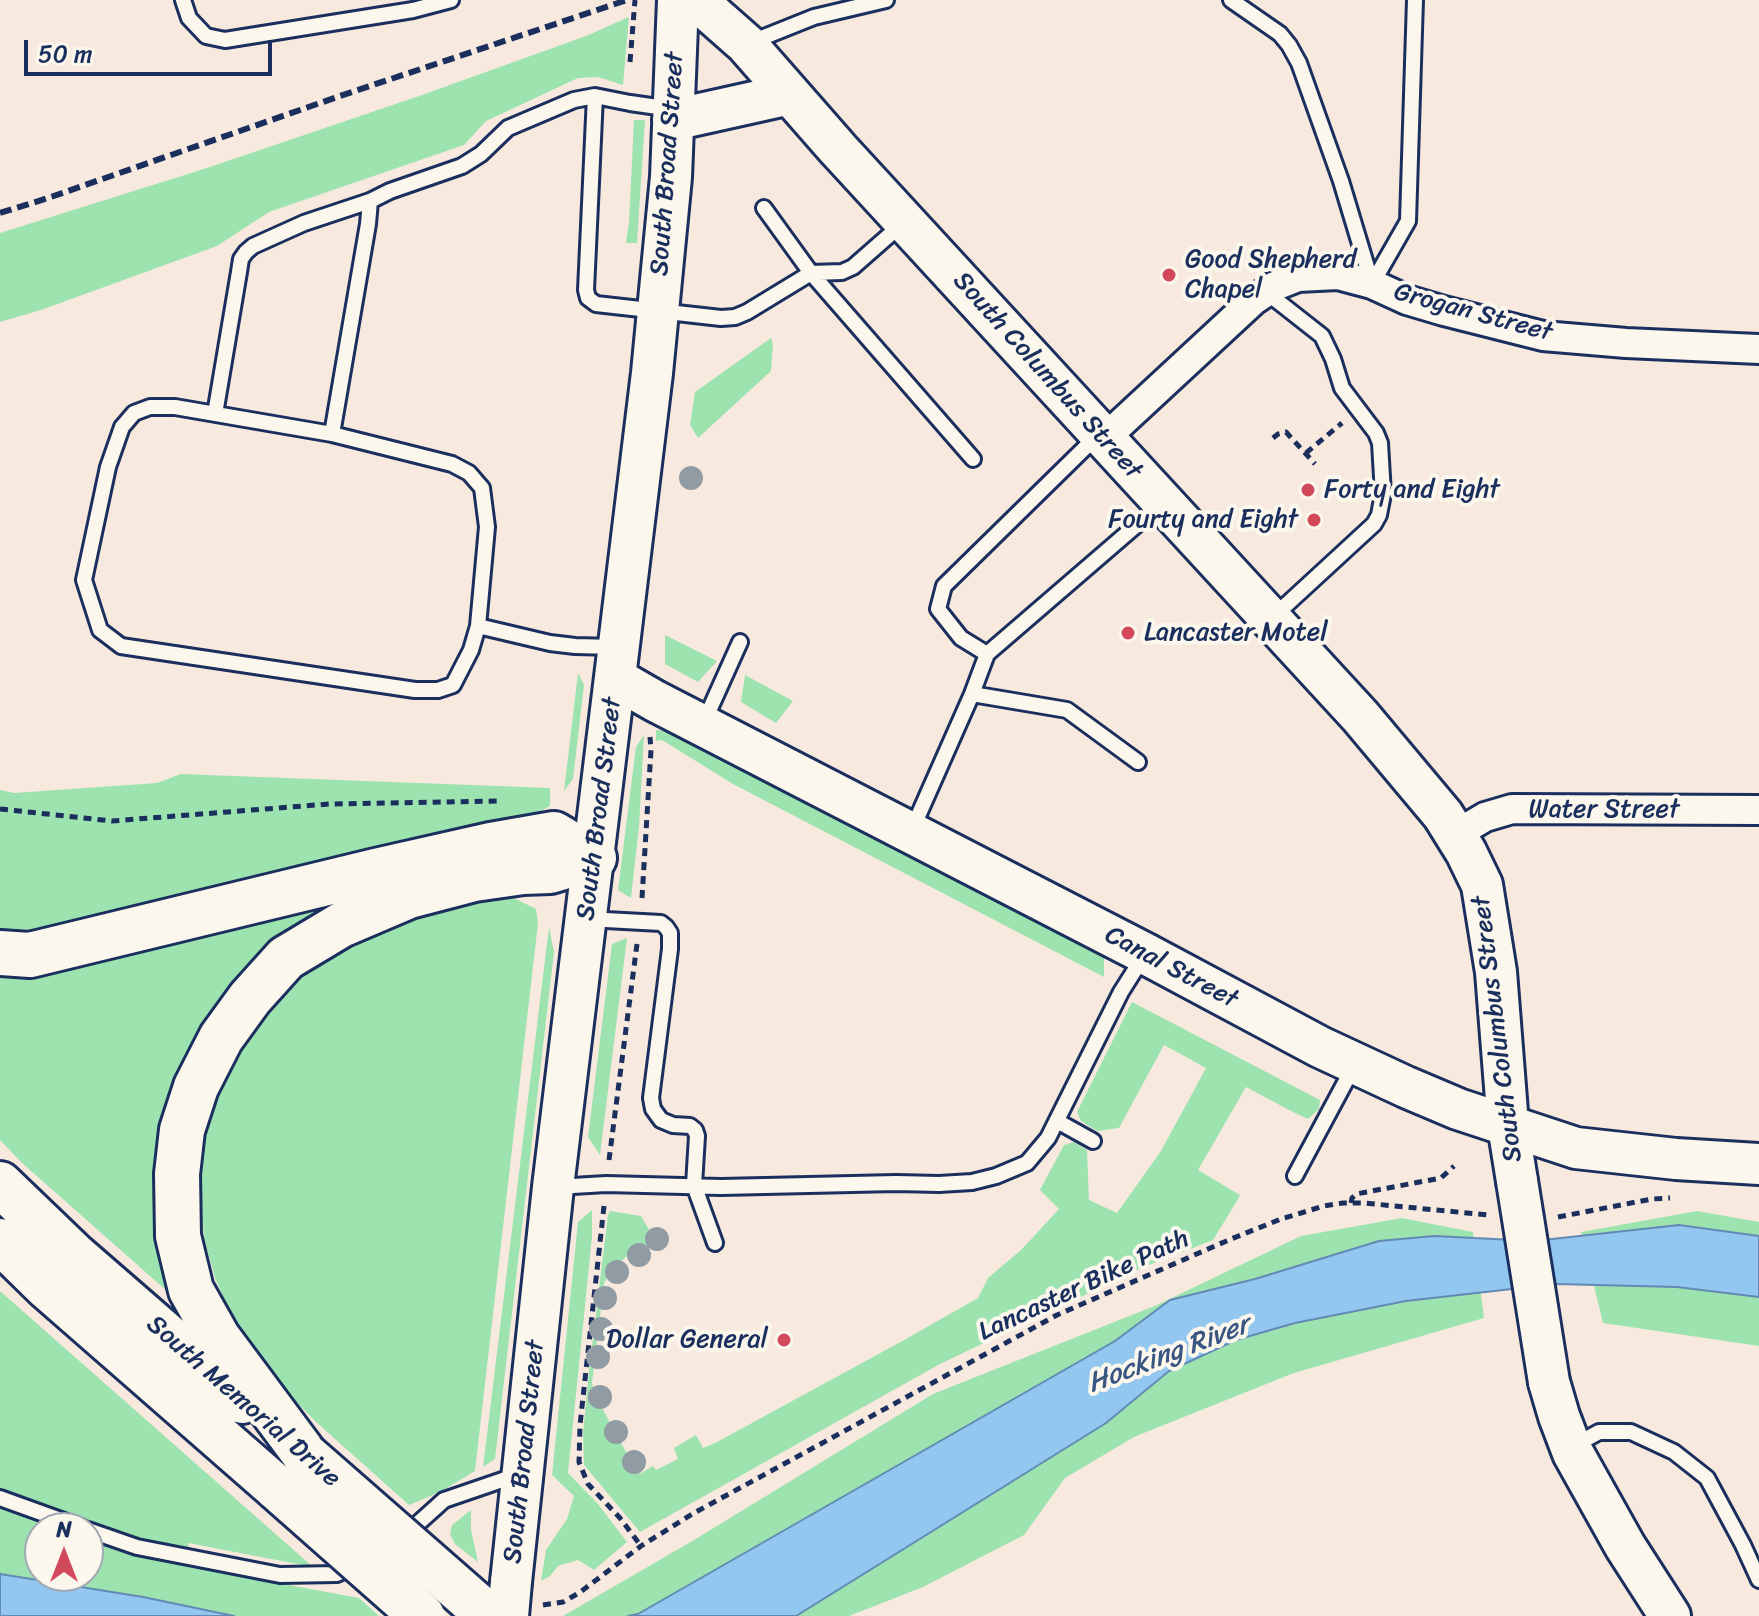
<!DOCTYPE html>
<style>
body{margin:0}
#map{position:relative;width:1759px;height:1616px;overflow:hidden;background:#f8e9de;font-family:Sriracha,sans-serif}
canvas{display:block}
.north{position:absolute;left:24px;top:1512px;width:80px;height:80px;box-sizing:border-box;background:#fbf7ec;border:2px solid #a1a7b3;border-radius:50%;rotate:0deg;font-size:22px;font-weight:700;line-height:32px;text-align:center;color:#1b2f5e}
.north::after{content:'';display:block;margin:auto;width:28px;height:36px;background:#d1495b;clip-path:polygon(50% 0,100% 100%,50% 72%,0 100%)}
.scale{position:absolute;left:24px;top:40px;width:248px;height:36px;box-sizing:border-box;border:4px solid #1b2f5e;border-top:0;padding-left:10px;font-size:24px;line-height:28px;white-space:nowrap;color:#1b2f5e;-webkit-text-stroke:6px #fbf7ec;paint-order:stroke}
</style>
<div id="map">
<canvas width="1759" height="1616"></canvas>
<div class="north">N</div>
<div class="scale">50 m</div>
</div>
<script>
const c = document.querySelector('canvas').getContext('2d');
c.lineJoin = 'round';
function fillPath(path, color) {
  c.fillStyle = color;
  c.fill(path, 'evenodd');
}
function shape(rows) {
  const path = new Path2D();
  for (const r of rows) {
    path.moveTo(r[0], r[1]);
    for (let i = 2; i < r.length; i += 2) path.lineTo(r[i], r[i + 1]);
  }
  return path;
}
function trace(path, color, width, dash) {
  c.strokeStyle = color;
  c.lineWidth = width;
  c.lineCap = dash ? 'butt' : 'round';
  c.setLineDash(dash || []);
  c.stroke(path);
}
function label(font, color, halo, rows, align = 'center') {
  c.font = font + ' Sriracha,sans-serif';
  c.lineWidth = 8;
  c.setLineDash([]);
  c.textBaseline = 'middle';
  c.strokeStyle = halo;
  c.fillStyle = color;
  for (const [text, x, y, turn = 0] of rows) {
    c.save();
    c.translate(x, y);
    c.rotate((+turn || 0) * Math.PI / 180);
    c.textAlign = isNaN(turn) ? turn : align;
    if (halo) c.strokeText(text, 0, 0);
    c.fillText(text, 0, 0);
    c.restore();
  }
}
const green = shape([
 [629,17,623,85,598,77,578,78,486,121,464,145,269,212,217,246,41,310,0,322,0,233,207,168,422,95,586,36],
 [634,120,645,120,637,243,626,243,629,222],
 [771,338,773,344,771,371,698,438,690,425,695,392],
 [665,635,717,661,698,682,665,664],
 [578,673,584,685,573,779,564,791],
 [745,675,793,701,776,723,741,702],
 [656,730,666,731,720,753,1104,948,1104,977,733,784,662,740,656,741],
 [644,735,639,827,631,898,618,890,636,747],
 [181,774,550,788,550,806,526,819,108,916,38,929,0,931,0,790,14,793,157,783],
 [360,893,286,939,222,996,188,1053,165,1116,176,1291,168,1292,22,1163,0,1140,0,965],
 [496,895,516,899,536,909,538,923,475,1471,440,1492,409,1505,316,1422,270,1375,232,1316,215,1278,204,1238,200,1182,205,1136,221,1085,237,1047,269,1009,309,970,349,946,359,932],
 [549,927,554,952,495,1459,483,1467],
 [627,938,600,1155,588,1137,612,944],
 [1132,1002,1320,1100,1319,1109,1308,1119,1289,1110,1246,1087,1198,1170,1240,1195,1237,1201,1213,1240,1139,1269,940,1364,640,1532,584,1465,583,1434,589,1371,608,1215,610,1211,641,1216,651,1233,651,1244,643,1250,626,1257,612,1269,604,1283,592,1383,596,1397,637,1472,641,1473,653,1466,656,1470,678,1459,674,1448,696,1435,703,1448,717,1442,906,1339,978,1298,988,1278,1021,1250,1059,1209,1040,1190,1064,1145,1074,1142,1087,1150,1089,1200,1117,1213,1161,1151,1206,1068,1164,1045,1119,1128,1097,1131,1081,1121,1077,1112],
 [592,1210,592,1237,568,1473,598,1504,627,1542,594,1570,578,1560,558,1566,550,1576,541,1581,546,1550,567,1519,574,1496,552,1475,578,1222],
 [1697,1211,1759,1222,1759,1346,1603,1323,1581,1232],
 [1402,1218,1473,1232,1484,1318,1294,1373,1134,1437,1065,1478,1024,1535,923,1587,849,1616,563,1616,694,1540,933,1394,1157,1305,1301,1236],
 [0,1291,313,1567,188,1543,192,1567,359,1598,379,1616,0,1616],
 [40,1528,88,1528,88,1576,40,1576],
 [471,1510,471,1530,478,1562,455,1544,450,1534,452,1525]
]);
const water = shape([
 [1679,1225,1759,1236,1759,1297,1677,1287,1556,1284,1406,1301,1295,1323,1236,1340,1169,1371,1106,1423,796,1616,628,1616,638,1614,1115,1341,1170,1300,1255,1279,1379,1241,1434,1236,1534,1241,1679,1225],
 [0,1574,143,1597,234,1616,0,1616,0,1574]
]);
const path = shape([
 [630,62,635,0],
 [1273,438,1278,434,1286,432,1315,464],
 [1306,453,1342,423],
 [0,809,112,821,329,804,502,801],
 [642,898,651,750,650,737],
 [609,1160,637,944],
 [1351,1203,1352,1198,1356,1194,1441,1178,1454,1166],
 [604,1206,580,1425,579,1462,588,1484,620,1518,641,1546],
 [1558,1217,1652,1199,1670,1198],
 [543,1605,563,1602,579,1593,641,1546,694,1513,1057,1315,1231,1239,1281,1219,1324,1206,1343,1203,1364,1203,1488,1215]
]);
const lane = shape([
 [183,0,189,18,206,36,225,40,413,10,451,0],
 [1231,0,1280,34,1289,45,1299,63,1341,181,1372,284],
 [749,43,814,17,886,0],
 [595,96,586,290,588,298,596,304,721,318,735,317,747,312,811,273,842,272,853,267,902,224],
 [764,208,811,273,973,459],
 [1372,284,1408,221,1415,0],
 [1266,292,1322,336,1333,359,1342,388,1376,433,1380,443,1383,494,1379,515,1374,524,1273,617],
 [215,414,239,272,241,259,246,252,253,246,304,223,370,201],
 [332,434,452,464,469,473,482,488,487,527,478,626],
 [1099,434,944,586,938,609,961,638,987,654,1161,504],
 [615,647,575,646,550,643,478,626,471,650,453,685,438,690,415,690,121,646,100,630,84,580,108,467,122,427,134,413,150,407,175,407,332,434,368,224,370,201,390,191,462,166,481,154,508,128,574,100,595,96,630,103,672,109],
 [972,694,1067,710,1138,762],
 [704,722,740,642],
 [911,832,972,694,987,654],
 [587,919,661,923,666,927,670,933,670,949,651,1098,653,1109,661,1120,673,1125,690,1126,695,1130,697,1136,694,1185,715,1243],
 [1057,1121,1093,1141],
 [1295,1176,1355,1064],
 [556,1187,606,1184,721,1187,896,1183,939,1184,972,1182,996,1176,1027,1163,1048,1138,1121,992,1145,954],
 [1575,1445,1599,1432,1631,1432,1674,1452,1707,1478,1743,1545,1759,1580],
 [0,1498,83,1528],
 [88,1530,137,1547,280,1575,337,1574,356,1565],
 [404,1536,444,1500,517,1475]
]);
const street = shape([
 [1104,439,1254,300,1275,286,1298,277,1338,275,1372,284,1407,300,1444,311,1543,336,1626,343,1759,349],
 [1455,835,1485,817,1512,809,1759,810]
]);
const secondary = shape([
 [696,0,746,44,838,149,1360,716,1443,815,1466,852,1482,885,1496,972,1508,1125,1517,1181],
 [673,120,790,94],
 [615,678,655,701,1146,954,1320,1047,1406,1087,1458,1109,1576,1148,1676,1159,1759,1164],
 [1549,1382,1559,1416,1573,1453,1625,1546,1670,1616],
 [511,1582,553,1187,652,373,671,177,678,0]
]);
const highway = shape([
 [0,953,30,955,376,871,491,845,554,834,594,858],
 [0,1184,75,1256,242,1401],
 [0,1241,47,1287,277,1488],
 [305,1455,218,1338,191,1290,178,1236,177,1174,182,1130,196,1087,221,1038,250,998,286,958,341,925,409,896,474,879,523,872,550,871,594,858]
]);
const rail = shape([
 [0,213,48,198,340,96,627,0]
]);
const secondaryBridge = shape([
 [1517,1181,1549,1382],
 [508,1616,511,1582]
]);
const highwayBridge = shape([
 [305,1455,489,1616],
 [277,1488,422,1616]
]);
const trees = [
 [691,478],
 [657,1239],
 [639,1255],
 [617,1272],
 [605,1298],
 [601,1329],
 [598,1357],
 [600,1397],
 [616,1432],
 [634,1462]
];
const markers = [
 [1169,275,8,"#d1495b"],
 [1308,490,8,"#d1495b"],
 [1314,520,8,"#d1495b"],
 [1128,633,8,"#d1495b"],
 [784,1340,8,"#d1495b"]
];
const streetNames = [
 ["South Broad Street",668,164,-86],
 ["Grogan Street",1473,313,15],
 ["South Columbus Street",1047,376,48],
 ["South Broad Street",600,809,-83],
 ["Water Street",1604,810],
 ["Canal Street",1171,968,28],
 ["South Columbus Street",1498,1029,-97],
 ["Lancaster Bike Path",1084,1286,-25],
 ["South Memorial Drive",243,1402,41],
 ["South Broad Street",525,1452,-84]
];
const poiNames = [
 ["Good Shepherd",1185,260],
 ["Chapel",1185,290],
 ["Forty and Eight",1324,490],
 ["Fourty and Eight",1298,520,"right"],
 ["Lancaster Motel",1144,633],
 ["Dollar General",768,1340,"right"]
];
const waterNames = [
 ["Hocking River",1169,1355,-21]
];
fillPath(green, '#9de3af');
fillPath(water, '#92c7ef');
trace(water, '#628ab5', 2);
trace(lane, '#1b2f5e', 20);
trace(street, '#1b2f5e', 34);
trace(secondary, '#1b2f5e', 46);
trace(highway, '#1b2f5e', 50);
trace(path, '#1b2f5e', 5, [8, 6]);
trace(lane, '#fbf7ec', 14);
trace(street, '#fbf7ec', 28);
trace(secondary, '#fbf7ec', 40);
trace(highway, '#fbf7ec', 44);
trace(rail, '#1b2f5e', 6, [12, 6]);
trace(secondaryBridge, '#1b2f5e', 46, []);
trace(highwayBridge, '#1b2f5e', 50, []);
trace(secondaryBridge, '#fbf7ec', 40);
trace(highwayBridge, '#fbf7ec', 44);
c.fillStyle = '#919ba3';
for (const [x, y] of trees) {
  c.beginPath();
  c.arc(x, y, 12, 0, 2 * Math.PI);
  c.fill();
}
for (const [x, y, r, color] of markers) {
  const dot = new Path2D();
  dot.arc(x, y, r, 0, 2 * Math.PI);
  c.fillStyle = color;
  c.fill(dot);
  trace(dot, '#fbf7ec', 3);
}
label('26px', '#1b2f5e', '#fbf7ec', streetNames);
label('26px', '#1b2f5e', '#fbf7ec', poiNames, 'left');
label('italic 28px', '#395582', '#fbf7ec', waterNames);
</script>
